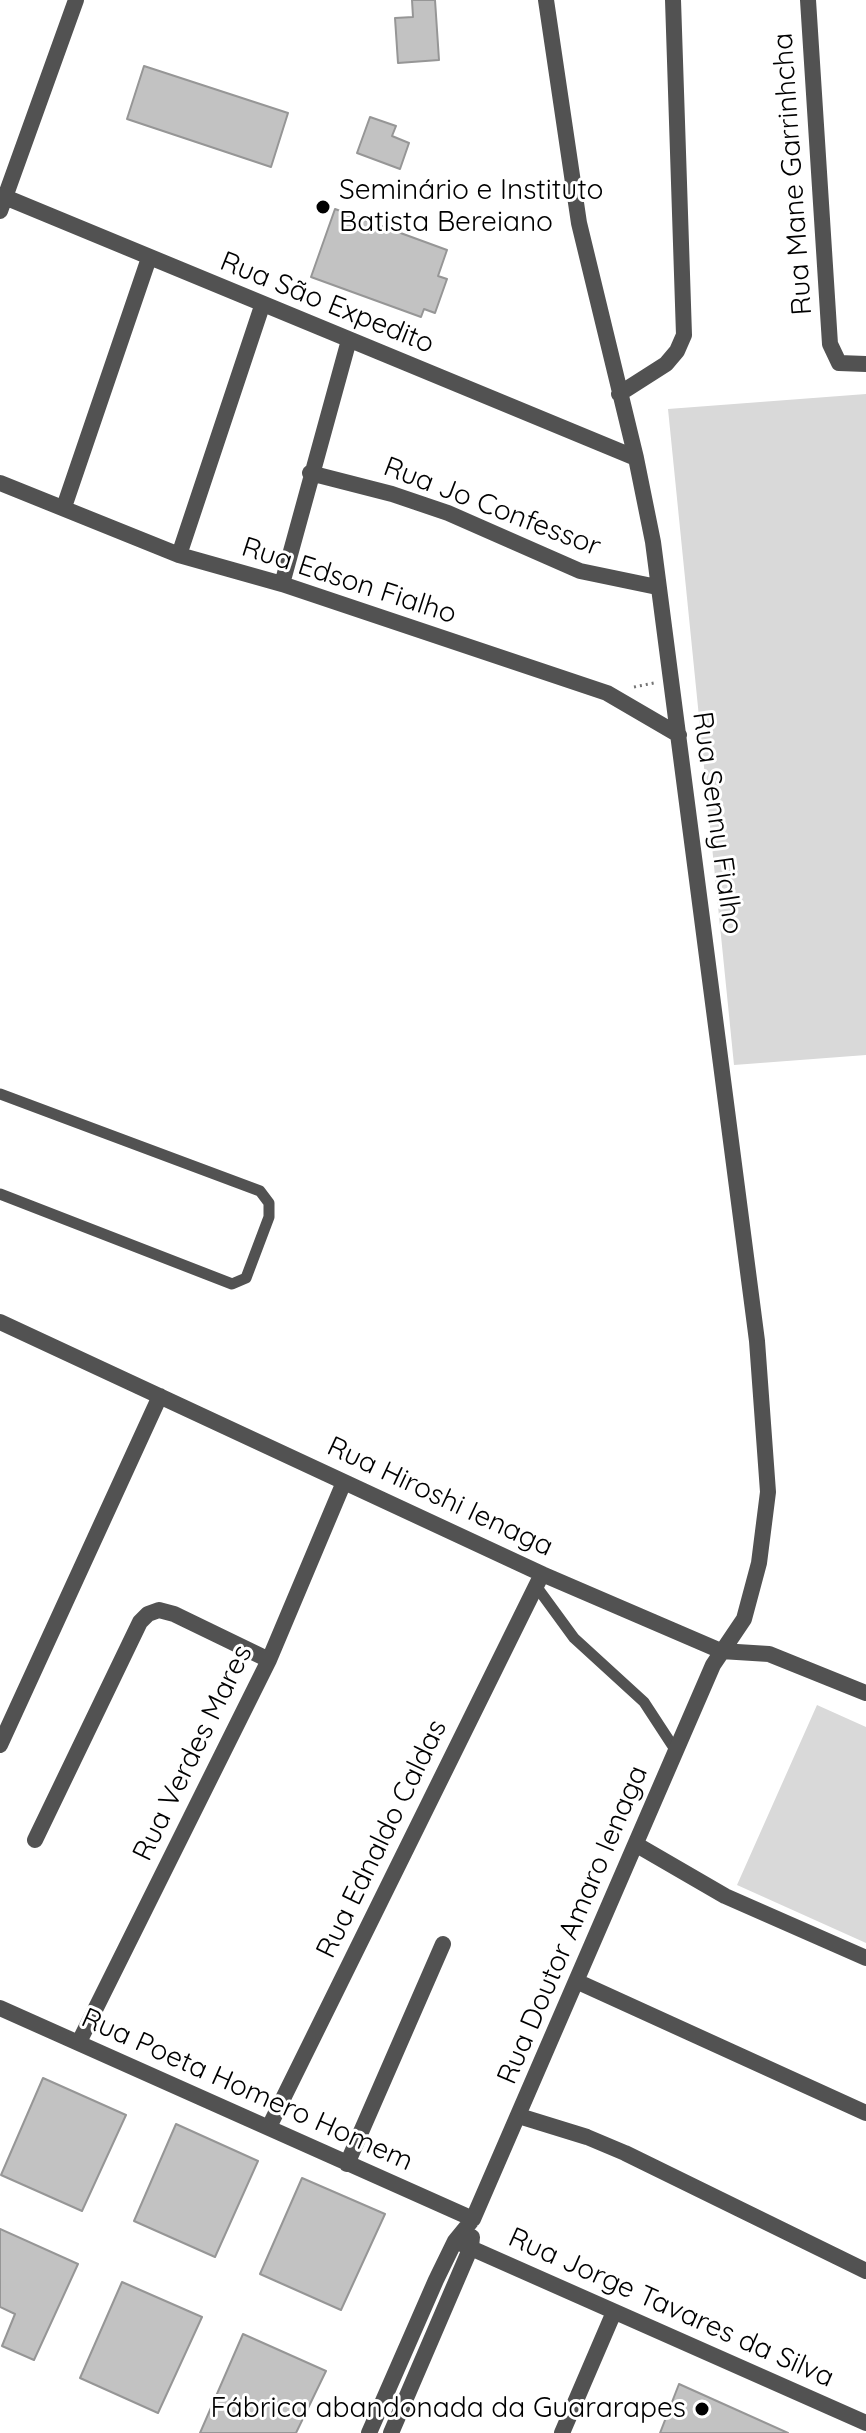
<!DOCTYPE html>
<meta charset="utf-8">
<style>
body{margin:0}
canvas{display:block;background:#fff}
</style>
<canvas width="866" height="2433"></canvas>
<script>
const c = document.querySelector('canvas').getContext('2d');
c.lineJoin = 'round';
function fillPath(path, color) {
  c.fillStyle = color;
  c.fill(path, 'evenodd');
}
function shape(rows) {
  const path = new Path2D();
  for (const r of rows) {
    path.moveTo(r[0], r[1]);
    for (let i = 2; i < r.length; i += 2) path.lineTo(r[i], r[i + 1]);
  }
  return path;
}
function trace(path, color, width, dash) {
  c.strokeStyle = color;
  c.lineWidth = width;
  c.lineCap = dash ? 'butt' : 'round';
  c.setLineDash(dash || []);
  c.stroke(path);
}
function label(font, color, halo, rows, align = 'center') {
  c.font = font + ' Quicksand,sans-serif';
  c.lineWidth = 6;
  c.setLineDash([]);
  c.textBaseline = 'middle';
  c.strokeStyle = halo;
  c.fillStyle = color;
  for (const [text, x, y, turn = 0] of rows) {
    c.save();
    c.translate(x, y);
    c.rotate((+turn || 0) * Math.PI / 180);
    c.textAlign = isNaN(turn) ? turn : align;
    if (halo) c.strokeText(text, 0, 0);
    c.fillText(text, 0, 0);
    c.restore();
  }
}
const green = shape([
 [866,394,866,1055,734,1065,668,409],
 [817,1705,866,1727,866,1943,737,1885]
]);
const building = shape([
 [412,0,435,0,439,60,398,63,395,18,413,17,412,0],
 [144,66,288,113,271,167,127,119,144,66],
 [370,117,396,126,392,136,409,143,400,169,357,153,370,117],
 [335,209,447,250,438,276,447,279,435,313,424,309,421,317,311,277,335,209],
 [43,2078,126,2115,82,2211,1,2175,43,2078],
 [176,2124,258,2161,215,2257,134,2221,176,2124],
 [302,2178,385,2214,341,2310,260,2274,302,2178],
 [0,2229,78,2264,34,2360,2,2346,15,2314,0,2307,0,2229],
 [122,2282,202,2317,158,2413,80,2378,122,2282],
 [243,2334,326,2371,296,2433,200,2433,243,2334],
 [679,2384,788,2433,660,2433,679,2384]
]);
const path = shape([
 [634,687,654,683]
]);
const lane = shape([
 [0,1094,260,1191,269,1203,269,1217,246,1278,232,1284,0,1194],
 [536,1586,574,1638,644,1702,676,1751]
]);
const street = shape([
 [808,0,830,344,839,363,866,364],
 [0,195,636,458],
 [0,211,76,0],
 [619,394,666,364,677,351,684,335,673,0],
 [310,473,392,494,448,513,580,571,657,587],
 [0,483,179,555,282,584,607,693,679,735],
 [64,507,149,258],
 [179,555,262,306],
 [282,584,349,340],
 [0,1322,542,1574,721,1651,769,1654,866,1693],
 [0,1745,160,1396],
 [35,1840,140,1622,148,1614,159,1610,174,1614,269,1660],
 [637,1845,725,1896,866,1958],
 [576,1981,866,2113],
 [0,2008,473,2219],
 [79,2042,269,1660,344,1482],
 [519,2116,587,2137,625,2153,866,2271],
 [269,2127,542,1574],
 [347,2164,443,1944],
 [455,2241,866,2423],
 [369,2433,436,2280,455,2241,473,2219,713,1665,744,1619,759,1563,768,1492,757,1341,653,542,636,458,579,223,546,0],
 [391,2433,471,2247,472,2237],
 [562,2433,614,2312]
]);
const markers = [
 [323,207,8,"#000"],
 [702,2409,8,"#000"]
];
const streetNames = [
 ["Rua Mane Garrinhcha",793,174,-94],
 ["Rua São Expedito",327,303,22],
 ["Rua Jo Confessor",492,507,21],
 ["Rua Edson Fialho",349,581,18],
 ["Rua Senny Fialho",717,823,82],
 ["Rua Hiroshi Ienaga",440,1497,25],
 ["Rua Verdes Mares",193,1753,-64],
 ["Rua Ednaldo Caldas",382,1839,-64],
 ["Rua Doutor Amaro Ienaga",573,1925,-67],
 ["Rua Poeta Homero Homem",247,2090,24],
 ["Rua Jorge Tavares da Silva",671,2308,24]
];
const poiNames = [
 ["Seminário e Instituto",339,191],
 ["Batista Bereiano",339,223],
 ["Fábrica abandonada da Guararapes",686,2409,"right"]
];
fillPath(green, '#d9d9d9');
fillPath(building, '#c2c2c2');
trace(building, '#969696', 2);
trace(path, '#747474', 3, [2, 4]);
trace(lane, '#525252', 11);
trace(street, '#525252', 16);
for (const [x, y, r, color] of markers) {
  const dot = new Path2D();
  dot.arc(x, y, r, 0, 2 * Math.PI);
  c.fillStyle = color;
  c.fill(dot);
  trace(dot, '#fff', 3);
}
label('28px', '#000', '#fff', streetNames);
label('28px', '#000', '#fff', poiNames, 'left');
</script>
